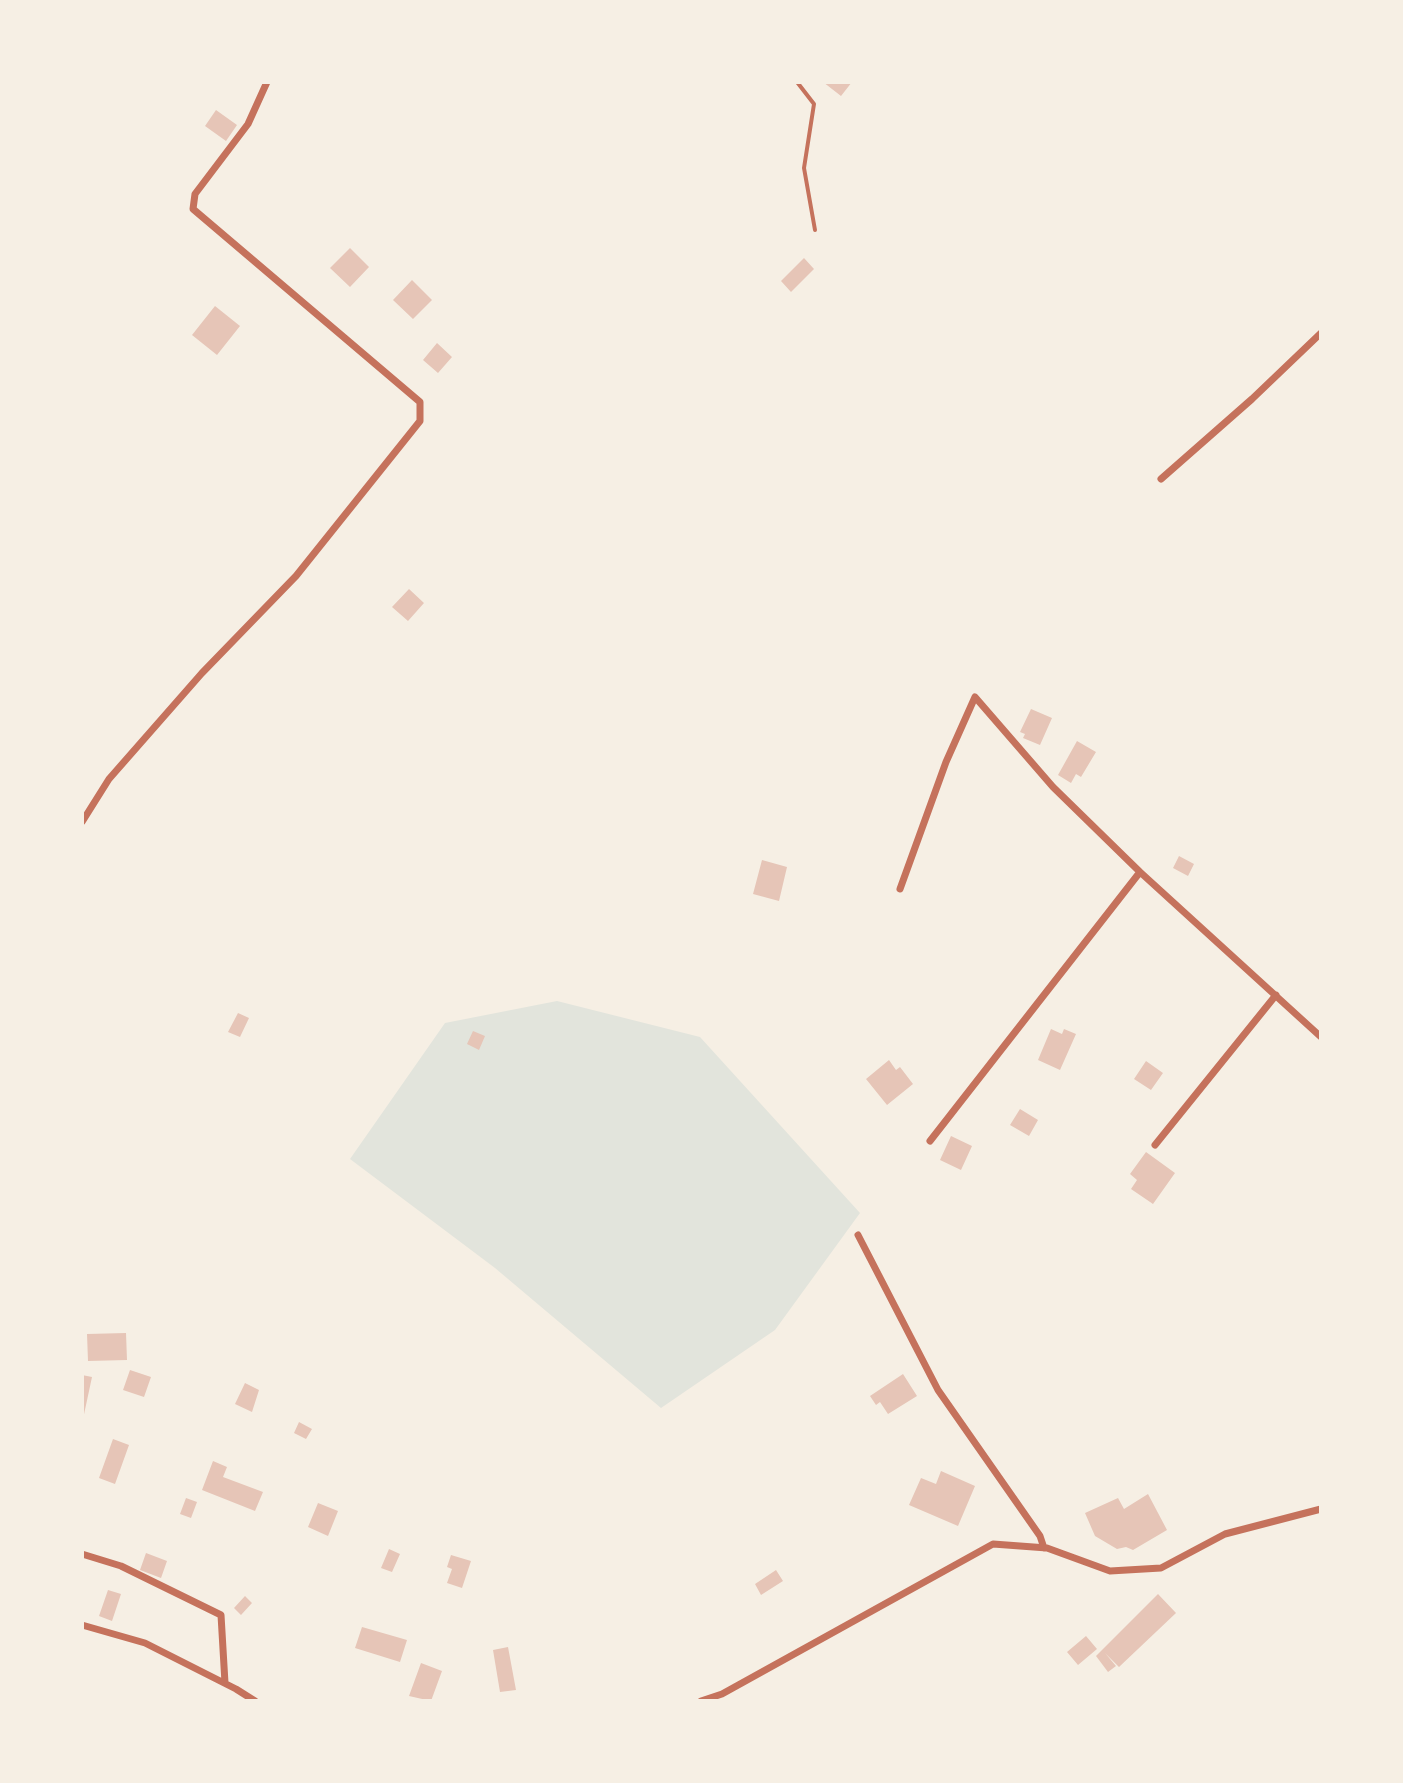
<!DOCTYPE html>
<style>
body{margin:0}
#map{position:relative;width:1403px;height:1783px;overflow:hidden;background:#f6efe4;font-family:"DejaVu Sans",sans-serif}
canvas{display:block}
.frame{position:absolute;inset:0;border:84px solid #f6efe4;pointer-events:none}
</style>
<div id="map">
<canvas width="1403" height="1783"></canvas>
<div class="frame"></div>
</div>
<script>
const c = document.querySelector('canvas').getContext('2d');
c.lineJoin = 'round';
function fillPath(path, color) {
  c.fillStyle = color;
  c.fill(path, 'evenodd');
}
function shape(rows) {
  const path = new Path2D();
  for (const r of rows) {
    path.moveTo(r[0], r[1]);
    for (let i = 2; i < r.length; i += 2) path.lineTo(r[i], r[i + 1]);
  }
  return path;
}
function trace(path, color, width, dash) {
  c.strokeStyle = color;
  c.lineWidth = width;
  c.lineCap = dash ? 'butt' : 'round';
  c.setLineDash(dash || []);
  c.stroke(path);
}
const green = shape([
 [557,1001,700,1037,860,1213,775,1330,661,1408,495,1268,350,1159,445,1023]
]);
const building = shape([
 [823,82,852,82,841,96],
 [216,110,237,125,226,141,205,126],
 [350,248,369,267,350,287,330,268],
 [804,258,814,269,791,292,781,281],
 [412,280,432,300,413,319,393,300],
 [215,306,240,326,217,355,192,335],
 [437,343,452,357,438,373,423,360],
 [409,589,424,603,408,621,392,607],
 [1031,709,1052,718,1040,745,1023,738,1025,734,1020,732],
 [1077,741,1096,752,1081,777,1076,774,1071,783,1058,775],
 [1179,856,1194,864,1188,876,1173,868],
 [762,860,787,867,779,901,753,894],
 [238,1013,249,1018,240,1037,228,1032],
 [1051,1029,1062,1034,1064,1029,1076,1034,1060,1070,1038,1060],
 [473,1031,485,1036,479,1050,467,1044],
 [889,1060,896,1070,900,1067,913,1084,887,1105,866,1079],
 [1146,1061,1163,1073,1151,1090,1134,1079],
 [1020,1109,1038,1120,1029,1136,1010,1125],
 [951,1136,972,1146,961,1170,940,1160],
 [1146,1152,1175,1173,1153,1204,1131,1189,1137,1180,1130,1174],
 [126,1333,127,1360,88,1361,87,1334],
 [130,1370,151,1377,144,1397,123,1390],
 [903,1374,917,1396,888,1414,880,1402,876,1405,870,1396],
 [82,1375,92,1377,83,1419,82,1418],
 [245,1383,259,1390,252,1412,235,1404],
 [299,1422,312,1429,306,1439,294,1433],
 [113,1439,129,1445,115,1484,99,1478],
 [213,1461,227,1467,223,1477,263,1492,255,1511,202,1490],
 [941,1471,975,1486,958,1526,909,1505,921,1478,936,1484],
 [1148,1494,1167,1530,1133,1550,1126,1547,1117,1549,1095,1536,1085,1513,1118,1498,1124,1509],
 [186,1498,197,1502,191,1518,180,1514],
 [318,1503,338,1511,328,1536,308,1527],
 [389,1549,400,1554,392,1572,381,1568],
 [146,1553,167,1561,161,1578,140,1570],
 [451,1555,471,1561,462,1588,447,1583,452,1569,447,1567],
 [776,1570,783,1581,761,1595,755,1584],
 [108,1590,121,1594,112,1621,99,1616],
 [1158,1594,1176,1613,1119,1667,1105,1653,1116,1666,1108,1672,1096,1656],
 [245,1596,252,1603,241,1615,234,1608],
 [362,1627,407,1640,400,1662,355,1648],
 [1086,1636,1097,1649,1078,1665,1067,1652],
 [508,1647,516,1690,500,1692,493,1650],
 [421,1663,442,1671,431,1701,409,1696]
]);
const service = shape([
 [797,82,814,104,804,168,815,230]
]);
const minor = shape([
 [1161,479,1252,399,1321,333],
 [82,822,109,779,202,673,296,576,420,421,420,402,193,209,195,194,248,124,267,82],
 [900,889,946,762,975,697,1053,787,1140,872,1321,1037],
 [930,1141,1140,872],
 [1155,1145,1276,995],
 [858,1235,938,1390,1040,1536,1044,1548],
 [82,1554,121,1566,221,1615,225,1683],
 [82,1625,145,1643,236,1689,255,1701],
 [701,1701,722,1694,993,1544,1047,1548,1110,1571,1161,1568,1225,1534,1321,1509]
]);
fillPath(green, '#e2e4dc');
fillPath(building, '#e6c5b7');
trace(service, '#c5725c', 4);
trace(minor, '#c5725c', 7);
</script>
